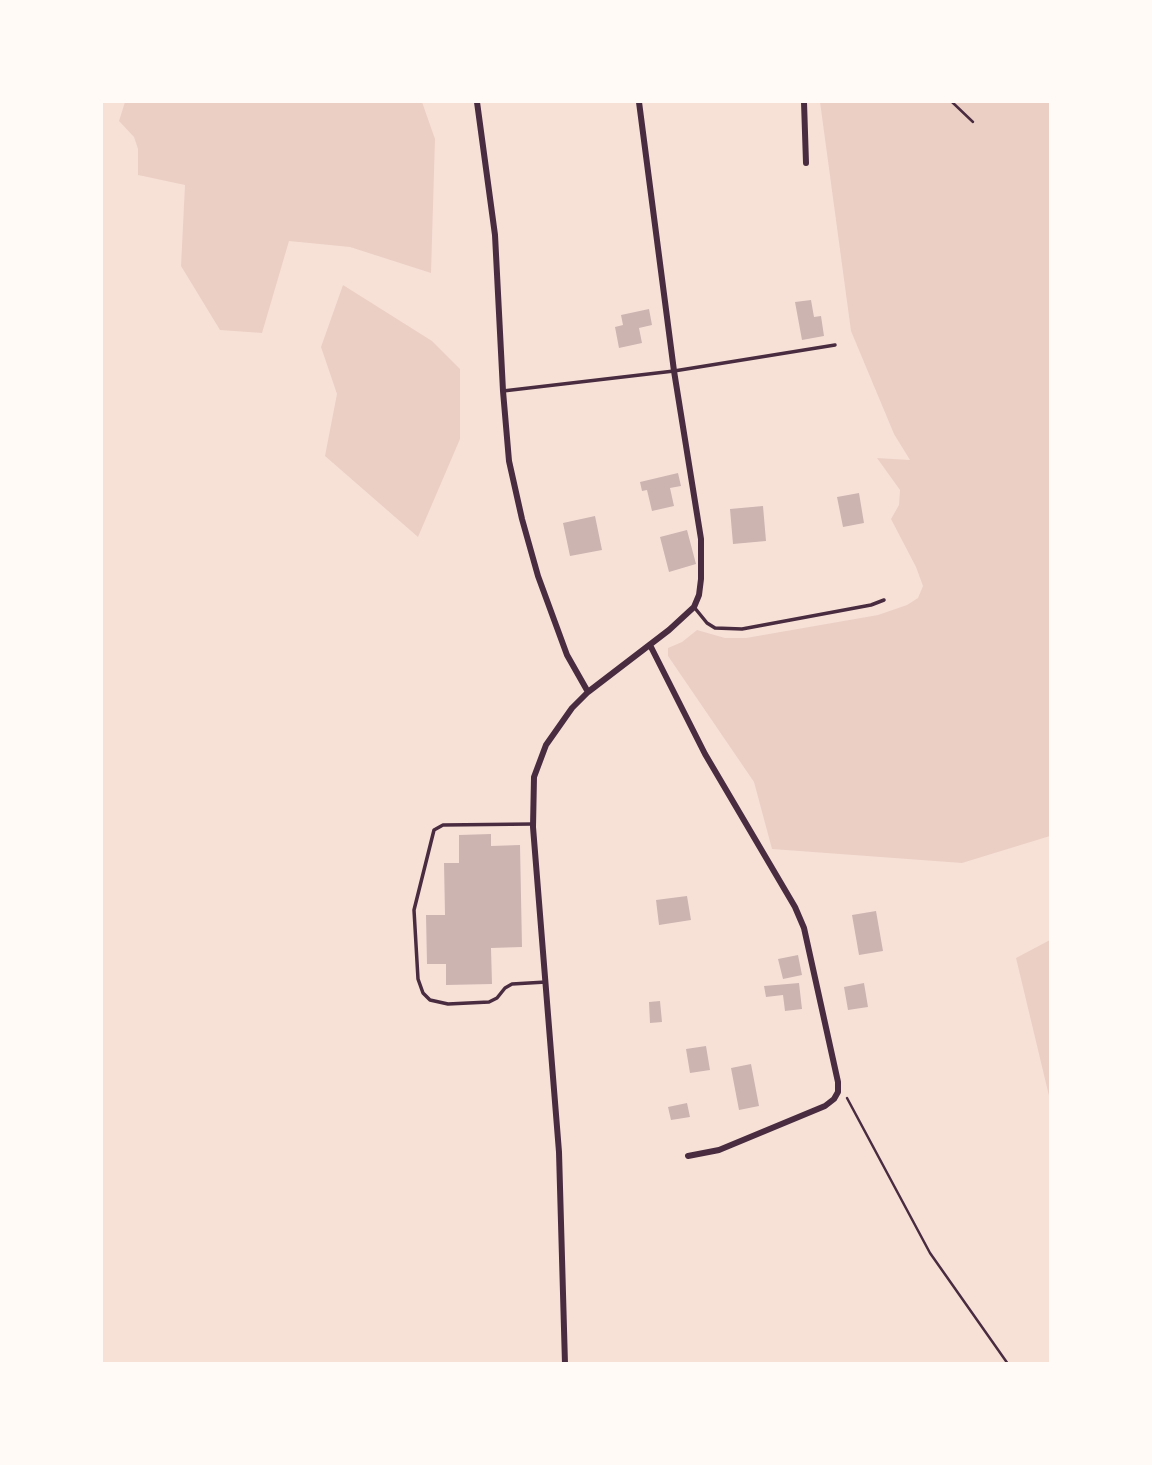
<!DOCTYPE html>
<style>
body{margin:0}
#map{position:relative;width:1152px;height:1465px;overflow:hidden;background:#f7e1d7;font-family:"Golos Text",sans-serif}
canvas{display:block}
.frame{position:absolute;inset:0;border:103px solid #fffaf5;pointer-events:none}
</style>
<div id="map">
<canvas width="1152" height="1465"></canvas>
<div class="frame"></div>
</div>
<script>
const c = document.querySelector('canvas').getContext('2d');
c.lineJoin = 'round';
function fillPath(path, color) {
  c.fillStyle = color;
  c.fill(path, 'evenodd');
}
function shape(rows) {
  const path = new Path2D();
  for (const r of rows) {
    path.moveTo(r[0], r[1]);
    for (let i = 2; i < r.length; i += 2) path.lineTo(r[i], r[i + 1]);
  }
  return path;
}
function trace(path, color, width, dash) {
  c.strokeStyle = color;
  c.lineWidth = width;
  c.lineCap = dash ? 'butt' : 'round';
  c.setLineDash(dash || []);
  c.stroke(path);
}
const green = shape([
 [125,102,422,102,435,139,431,273,350,247,289,241,262,333,220,330,181,266,185,185,138,175,138,149,134,137,119,121],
 [820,102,1050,102,1050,836,962,863,772,849,754,782,668,656,668,648,682,642,697,630,725,638,746,638,878,615,907,605,918,598,923,586,916,567,891,519,899,505,900,490,877,458,910,460,894,434,851,331],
 [343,285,432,341,460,369,460,439,418,537,325,456,337,394,321,347],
 [1050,940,1050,1100,1016,958]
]);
const building = shape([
 [811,300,814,317,821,316,824,336,802,340,795,302],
 [649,309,652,325,639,328,642,343,619,348,615,327,623,325,621,315],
 [678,473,681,486,670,488,674,506,652,511,647,490,642,491,640,482],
 [859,493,864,523,843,527,837,497],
 [763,506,766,541,733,544,730,509],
 [595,516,602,550,570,556,563,523],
 [687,530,696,564,669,572,660,537],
 [491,834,491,846,520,845,522,947,491,948,492,984,446,985,446,964,427,964,426,915,445,915,444,863,459,863,459,835],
 [687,896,691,920,659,925,656,900],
 [876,911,883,951,859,955,852,915],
 [798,955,802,975,783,979,778,959],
 [799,983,802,1009,785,1011,783,995,766,997,764,986],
 [864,983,868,1007,848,1010,844,987],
 [660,1001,662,1022,650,1023,649,1002],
 [706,1046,710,1070,690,1073,686,1049],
 [751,1064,759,1106,739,1110,731,1068],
 [687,1103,690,1117,671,1120,668,1107]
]);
const path = shape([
 [952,102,973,122],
 [847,1098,930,1253,1008,1364]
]);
const service = shape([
 [503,391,674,371,835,345],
 [694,607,707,623,715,628,742,629,871,605,884,600],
 [533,824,443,825,434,830,414,910,418,979,423,993,430,1000,448,1004,489,1002,497,998,505,988,512,984,546,982]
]);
const minor = shape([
 [477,102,495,235,503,391,509,461,522,519,538,576,567,655,588,692],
 [804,102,806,163],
 [650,645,705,754,795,907,804,928,838,1082,838,1092,834,1099,825,1106,719,1150,688,1156],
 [565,1364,559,1152,533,827,534,777,546,745,572,708,588,692,669,630,694,607,699,595,701,579,701,539,674,371,639,102]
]);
fillPath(green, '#ebcfc5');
fillPath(building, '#ccb4b1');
trace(path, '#4a2c40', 2.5);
trace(service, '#4a2c40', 3.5);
trace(minor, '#4a2c40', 6);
</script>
